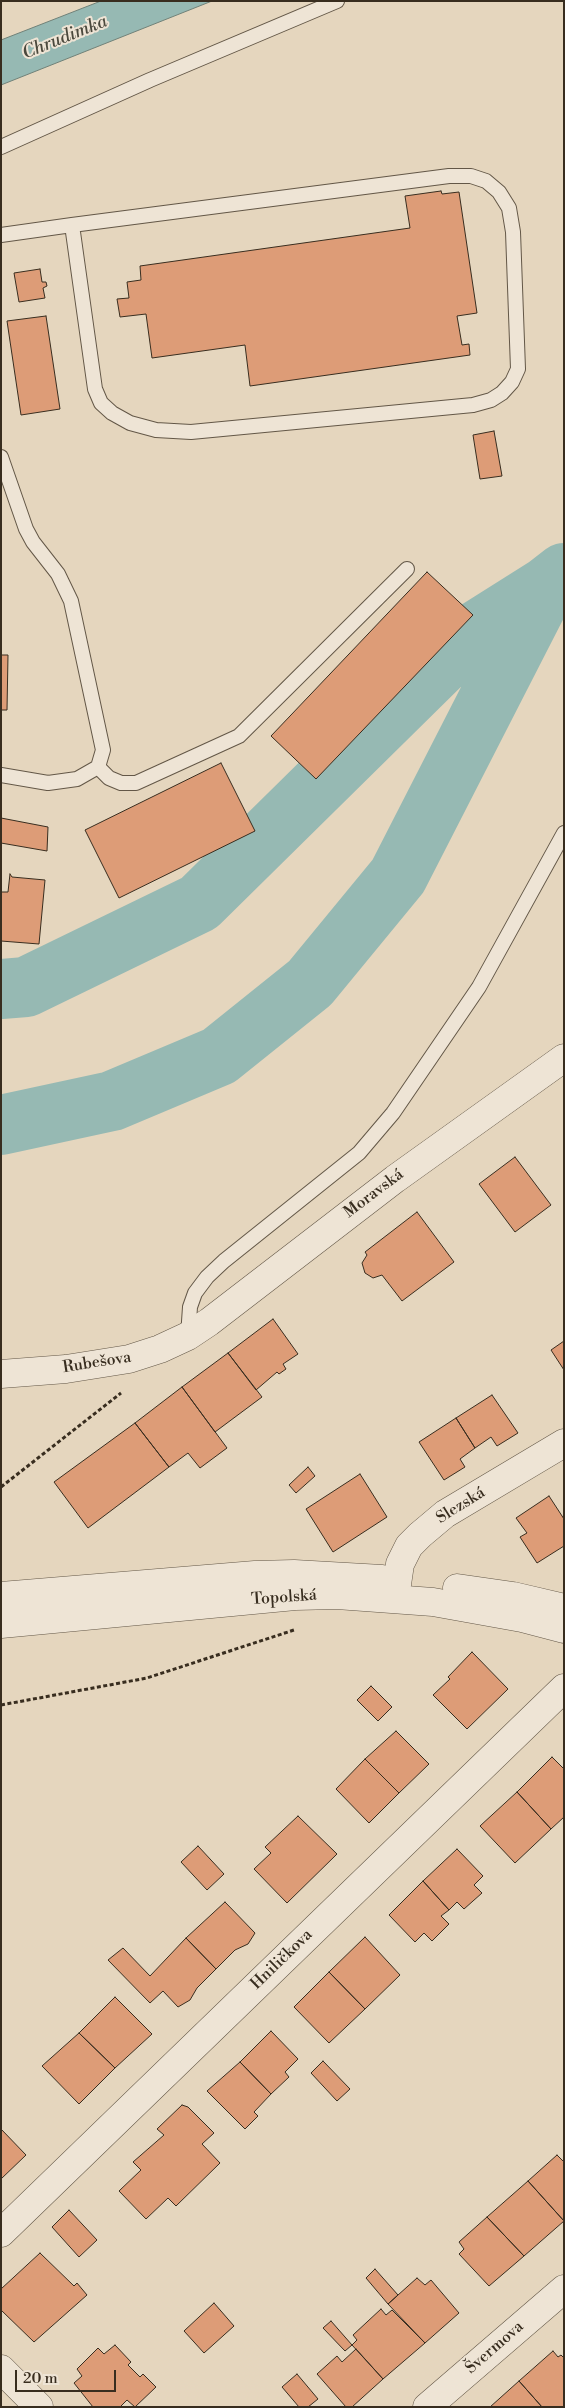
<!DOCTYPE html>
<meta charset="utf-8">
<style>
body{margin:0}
#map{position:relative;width:565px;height:2408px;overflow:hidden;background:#e5d6be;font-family:"Libre Bodoni",serif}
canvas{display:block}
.frame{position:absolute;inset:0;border:2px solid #382d1f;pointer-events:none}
.scale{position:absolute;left:15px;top:2370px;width:101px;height:22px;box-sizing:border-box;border:2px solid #382d1f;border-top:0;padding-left:6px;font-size:15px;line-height:18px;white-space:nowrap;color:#382d1f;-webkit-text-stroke:4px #eee4d5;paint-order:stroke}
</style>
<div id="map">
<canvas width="565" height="2408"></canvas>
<div class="frame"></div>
<div class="scale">20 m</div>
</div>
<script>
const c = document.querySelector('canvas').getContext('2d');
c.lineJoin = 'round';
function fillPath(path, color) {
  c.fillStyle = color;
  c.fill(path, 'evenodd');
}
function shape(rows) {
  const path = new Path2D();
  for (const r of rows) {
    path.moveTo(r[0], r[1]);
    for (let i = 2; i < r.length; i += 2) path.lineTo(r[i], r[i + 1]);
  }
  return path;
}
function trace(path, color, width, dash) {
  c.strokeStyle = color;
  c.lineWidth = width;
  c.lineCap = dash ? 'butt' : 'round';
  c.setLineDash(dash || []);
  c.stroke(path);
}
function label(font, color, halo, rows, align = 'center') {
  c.font = font + ' "Libre Bodoni",serif';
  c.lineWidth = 4;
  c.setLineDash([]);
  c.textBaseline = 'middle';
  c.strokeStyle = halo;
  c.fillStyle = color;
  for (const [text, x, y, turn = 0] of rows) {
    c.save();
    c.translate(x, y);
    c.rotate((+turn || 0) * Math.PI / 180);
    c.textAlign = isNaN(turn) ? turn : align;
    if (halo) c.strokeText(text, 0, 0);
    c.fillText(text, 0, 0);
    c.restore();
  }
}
const water = shape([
 [101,1,212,1,1,85,1,40,101,1]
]);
const river = shape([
 [1,989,26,987,199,903,473,633,546,587],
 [1,1125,112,1101,219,1056,310,983,398,876,546,587,564,573]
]);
const building = shape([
 [441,191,442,194,459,192,477,313,457,316,462,345,469,344,470,355,250,386,245,345,152,358,146,314,120,317,117,299,129,298,127,282,141,280,140,266,410,228,405,196,441,191],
 [40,269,42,282,46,282,47,286,43,288,45,298,19,302,14,273,40,269],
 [46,316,60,409,21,415,7,321,46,316],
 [494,431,502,476,480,479,473,435,494,431],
 [427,572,473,615,316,779,271,736,427,572],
 [1,655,8,655,7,710,1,710,1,655],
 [221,763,255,831,119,898,85,830,221,763],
 [1,818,48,827,47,851,1,843,1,818],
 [10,874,12,877,45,880,39,944,1,941,1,892,8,892,10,874],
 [515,1157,551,1205,515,1232,479,1184,515,1157],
 [417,1212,454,1262,402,1301,382,1275,373,1278,365,1273,362,1263,367,1255,365,1252,417,1212],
 [273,1319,298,1354,283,1364,286,1369,279,1374,277,1372,256,1390,228,1353,273,1319],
 [564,1341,564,1370,551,1350,564,1341],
 [228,1353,262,1397,215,1432,182,1387,228,1353],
 [182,1387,227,1448,200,1468,188,1453,169,1467,135,1423,182,1387],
 [492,1395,518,1433,497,1446,491,1437,475,1448,456,1418,492,1395],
 [456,1418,475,1448,460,1459,465,1467,444,1480,419,1442,456,1418],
 [135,1423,169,1467,88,1528,54,1482,135,1423],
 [308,1467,315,1476,296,1493,289,1485,308,1467],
 [360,1474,387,1517,333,1552,306,1509,360,1474],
 [549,1496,564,1519,564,1546,537,1563,520,1537,527,1533,516,1518,549,1496],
 [472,1652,508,1689,467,1729,433,1695,450,1679,448,1677,472,1652],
 [371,1686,392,1707,378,1721,357,1700,371,1686],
 [396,1731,429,1764,399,1793,365,1759,396,1731],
 [552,1757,564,1769,564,1817,551,1829,517,1792,552,1757],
 [365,1759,399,1793,369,1823,336,1789,365,1759],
 [517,1792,551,1829,515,1863,480,1826,517,1792],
 [298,1816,337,1854,287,1903,254,1869,271,1853,265,1847,298,1816],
 [198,1846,224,1874,207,1890,181,1862,198,1846],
 [457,1849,483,1876,474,1885,482,1893,464,1909,457,1902,449,1910,423,1881,457,1849],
 [423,1881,449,1910,441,1916,449,1924,432,1941,424,1933,415,1942,389,1915,423,1881],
 [225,1902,255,1933,248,1944,235,1950,216,1969,186,1938,225,1902],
 [365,1937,400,1975,365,2009,329,1972,365,1937],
 [186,1938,216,1969,197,1988,190,2000,178,2007,163,1991,150,2003,108,1960,123,1948,150,1976,186,1938],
 [329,1972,365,2009,329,2043,294,2007,329,1972],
 [115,1997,152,2034,115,2068,79,2033,115,1997],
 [271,2031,298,2059,285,2072,289,2077,271,2094,240,2062,271,2031],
 [79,2033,115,2068,79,2104,42,2066,79,2033],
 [323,2061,350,2089,337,2101,311,2073,323,2061],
 [240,2062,271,2094,254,2112,258,2116,245,2129,207,2091,240,2062],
 [182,2105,188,2107,214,2133,202,2144,220,2163,176,2206,168,2198,146,2219,119,2191,141,2170,133,2162,164,2135,157,2129,182,2105],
 [1,2129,26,2155,1,2179,1,2129],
 [557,2155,564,2162,564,2221,528,2181,557,2155],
 [528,2181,564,2221,524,2256,487,2217,528,2181],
 [69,2210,97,2240,79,2257,52,2227,69,2210],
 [487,2217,524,2256,489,2286,459,2254,464,2249,459,2242,487,2217],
 [40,2253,74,2286,77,2283,87,2295,34,2342,1,2310,1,2289,40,2253],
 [375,2269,398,2295,388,2304,366,2278,375,2269],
 [417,2278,425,2285,431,2280,459,2313,425,2343,388,2304,417,2278],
 [214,2303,234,2326,204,2353,184,2331,214,2303],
 [381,2309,386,2315,392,2310,425,2343,383,2379,352,2345,357,2340,353,2335,381,2309],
 [331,2321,352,2345,345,2351,323,2328,331,2321],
 [115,2345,131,2362,128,2365,140,2377,143,2374,156,2387,135,2407,127,2400,120,2407,93,2407,74,2383,82,2376,77,2369,98,2348,104,2354,115,2345],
 [356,2349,383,2379,352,2407,346,2407,317,2374,337,2356,342,2362,356,2349],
 [553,2351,558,2357,561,2355,564,2358,564,2407,542,2407,519,2381,553,2351],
 [297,2374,318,2399,308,2407,299,2407,282,2387,297,2374],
 [519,2381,542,2407,490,2407,519,2381]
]);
const path = shape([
 [1,1487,121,1393],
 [1,1705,147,1678,294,1630]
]);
const service = shape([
 [1,147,150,80,337,1],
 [1,235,72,225,449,176,471,176,486,181,499,192,509,208,513,232,518,369,512,382,502,393,491,400,473,405,191,432,156,430,130,423,112,413,101,403,95,389,72,225],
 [1,457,26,529,33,542,58,574,71,601,103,750,98,767,77,779,48,783,1,775],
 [98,767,109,778,121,783,136,783,239,736,407,569],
 [188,1336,190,1307,195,1293,207,1277,224,1261,359,1153,393,1113,479,987,564,833]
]);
const minor = shape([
 [1,1374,66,1369,129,1359,160,1349,188,1336,209,1322,395,1179,564,1058],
 [395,1598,400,1564,409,1546,420,1535,445,1514,564,1443],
 [1,2233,564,1688],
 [1,2369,39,2407],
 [427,2407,564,2289]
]);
const tertiary = shape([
 [457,1588,513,1596,564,1608],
 [1,1596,255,1575,294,1574,382,1579],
 [1,1624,295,1596,337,1595,433,1602,522,1618,564,1629]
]);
const streetNames = [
 ["Moravská",374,1194,-37],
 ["Rubešova",97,1363,-9],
 ["Slezská",461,1506,-32],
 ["Topolská",284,1598,-4],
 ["Hniličkova",282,1960,-44],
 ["Švermova",495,2348,-41]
];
const waterNames = [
 ["Chrudimka",65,38,-22]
];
fillPath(water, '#96b9b3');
trace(water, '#708178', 1);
trace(river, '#96b9b3', 60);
fillPath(building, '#dd9c77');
trace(building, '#382d1f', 1);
trace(service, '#635747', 16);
trace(minor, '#635747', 29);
trace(tertiary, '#635747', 29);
trace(path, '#382d1f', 3, [4, 2.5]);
trace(service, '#eee4d5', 14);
trace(minor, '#eee4d5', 28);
trace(tertiary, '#eee4d5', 28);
label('16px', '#382d1f', '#eee4d5', streetNames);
label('italic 18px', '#4b493d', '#eee4d5', waterNames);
</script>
